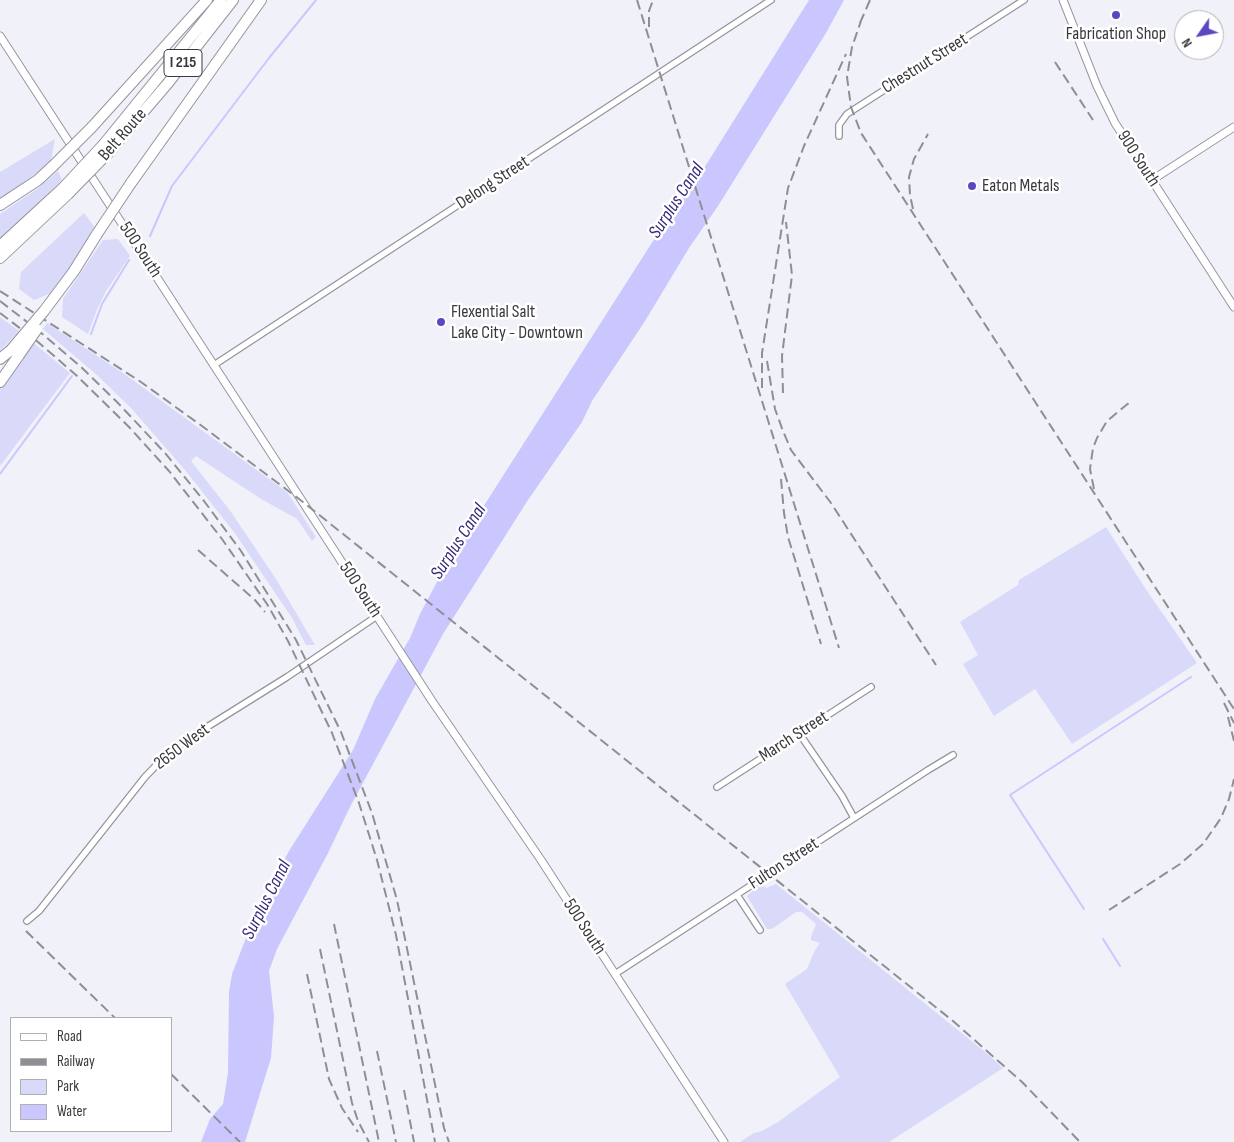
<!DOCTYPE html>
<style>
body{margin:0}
#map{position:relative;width:1234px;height:1142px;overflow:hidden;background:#f1f1fa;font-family:"Sofia Sans Condensed",sans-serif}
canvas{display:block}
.legend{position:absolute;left:10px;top:1017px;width:162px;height:115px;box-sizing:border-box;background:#fff;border:1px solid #b0b0b2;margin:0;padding:6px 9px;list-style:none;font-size:15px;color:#3a3a3e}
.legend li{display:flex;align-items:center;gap:10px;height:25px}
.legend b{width:25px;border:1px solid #b0b0b2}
.north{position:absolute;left:1174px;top:10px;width:50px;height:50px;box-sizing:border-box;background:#fff;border:1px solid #b0b0b2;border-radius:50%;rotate:237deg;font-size:14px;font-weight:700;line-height:20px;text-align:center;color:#3a3a3e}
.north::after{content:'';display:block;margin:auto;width:18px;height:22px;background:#5d47c0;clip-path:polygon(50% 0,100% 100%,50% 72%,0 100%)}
</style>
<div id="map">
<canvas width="1234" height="1142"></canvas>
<ul class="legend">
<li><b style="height:6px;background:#fff"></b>Road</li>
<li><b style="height:6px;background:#8e8e94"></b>Railway</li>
<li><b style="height:14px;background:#d9d9f9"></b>Park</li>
<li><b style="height:14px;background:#c9c7fe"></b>Water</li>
</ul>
<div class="north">N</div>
</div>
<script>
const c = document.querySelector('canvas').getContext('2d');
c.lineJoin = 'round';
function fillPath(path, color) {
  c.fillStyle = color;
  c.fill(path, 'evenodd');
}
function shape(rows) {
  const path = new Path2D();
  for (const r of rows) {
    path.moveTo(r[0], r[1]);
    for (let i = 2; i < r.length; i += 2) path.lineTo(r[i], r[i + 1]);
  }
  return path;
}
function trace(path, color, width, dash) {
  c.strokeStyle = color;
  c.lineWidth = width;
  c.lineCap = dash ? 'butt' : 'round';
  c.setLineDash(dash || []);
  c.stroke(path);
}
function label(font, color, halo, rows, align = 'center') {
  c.font = font + ' "Sofia Sans Condensed",sans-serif';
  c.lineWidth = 5;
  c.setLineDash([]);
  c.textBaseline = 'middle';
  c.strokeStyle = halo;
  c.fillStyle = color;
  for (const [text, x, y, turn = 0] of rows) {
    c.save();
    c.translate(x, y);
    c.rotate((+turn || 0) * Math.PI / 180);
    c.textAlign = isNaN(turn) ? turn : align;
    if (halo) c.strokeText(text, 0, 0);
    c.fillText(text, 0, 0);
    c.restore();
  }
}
const green = shape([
 [55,139,51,161,22,185,0,200,0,172],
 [58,171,62,180,0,240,0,214,37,189],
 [84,213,96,229,54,292,34,300,19,289,21,272],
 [118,239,130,256,106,291,96,312,88,334,62,317,63,299,103,240],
 [0,317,19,331,0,351],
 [47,323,123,373,287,492,316,537,312,541,297,519,261,499,196,456,191,461,231,512,276,579,315,645,306,645,292,618,234,532,185,470,131,408,98,376,43,329],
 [31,341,70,373,0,466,0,388],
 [1106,527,1147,591,1197,663,1072,744,1035,689,994,716,963,664,978,655,960,622,1018,585,1019,580],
 [761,883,766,888,776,884,984,1051,1003,1068,889,1142,740,1142,754,1133,762,1131,778,1122,840,1077,785,984,807,969,814,952,820,943,811,940,811,937,816,924,802,912,796,912,772,929,767,929,747,896]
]);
const water = shape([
 [809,0,844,0,826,33,718,206,689,248,645,321,592,401,582,422,528,500,443,634,351,805,327,855,277,949,269,971,274,1017,271,1058,245,1142,201,1142,210,1119,223,1104,228,1073,229,992,232,974,253,920,270,886,289,851,353,750,375,699,410,638,420,614,446,565,685,191,701,173]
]);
const stream = shape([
 [150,236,172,186,269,58,316,0],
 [91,334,102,304,129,260],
 [0,474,72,376],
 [1084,909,1010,795,1191,677],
 [1103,939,1120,966]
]);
const minor = shape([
 [839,136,839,125,847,114,1024,0],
 [214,365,771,0],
 [799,733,842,796,854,818],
 [717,787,871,687],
 [737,895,760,930],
 [27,921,39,911,145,777,168,753,199,732,287,677,377,616],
 [615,974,928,770,953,755]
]);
const tertiary = shape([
 [1063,0,1097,86,1115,123,1234,307],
 [0,36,432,701,541,860,724,1142],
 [1152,180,1234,127]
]);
const motorway = shape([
 [92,127,207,0],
 [104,144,221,0],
 [109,152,168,83,233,0],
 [131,183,261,0],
 [0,205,38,180,53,166],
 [0,246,63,188],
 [0,258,68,194],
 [74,271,97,234],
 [0,359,11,350],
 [0,382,19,355]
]);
const rail = shape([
 [637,0,839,648],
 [862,18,852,47,847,77,851,107,861,133,1234,709],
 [860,23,870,0],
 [649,27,649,11,653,0],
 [1055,62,1093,120],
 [913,209,910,195,909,177,914,159,928,134],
 [0,291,141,382,206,429,303,502,953,1021,1022,1082,1080,1142],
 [0,301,40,332,81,367,117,402,165,453,204,501,241,551,296,640,341,732,372,813,397,900,444,1128,449,1142],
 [0,313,38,342,76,375,129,427,169,471,222,539,267,604,288,641,332,733,359,803,377,860,396,935,435,1142],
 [767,361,775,409,783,431,791,450,831,503,936,665],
 [762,388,762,353,788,188,804,146,846,54],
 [783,393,782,356,792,275,786,222],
 [781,479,784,513,788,537,821,644],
 [1094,489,1090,469,1093,448,1097,438,1107,421,1130,402],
 [198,550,255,600,265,612],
 [1224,703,1234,723],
 [1228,717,1234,741],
 [1109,910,1180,864,1203,844,1221,818,1229,799,1234,779],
 [334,924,379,1142],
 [26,931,115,1018],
 [320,949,352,1103,358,1121,369,1142],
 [307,974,329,1079,342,1108,358,1132],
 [377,1051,396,1142],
 [171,1074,240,1142],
 [404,1090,414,1142]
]);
const motorwayBridge = shape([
 [53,166,92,127],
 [63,188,104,144],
 [68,194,109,152],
 [97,234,131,183],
 [11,350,44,311,74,271],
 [19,355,37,329]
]);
const markers = [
 [1116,15,5,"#5d47c0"],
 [972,186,5,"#5d47c0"],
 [441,322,5,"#5d47c0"]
];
const shields = [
 [183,63,38]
];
const shieldNames = [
 ["I 215",183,63]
];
const poiNames = [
 ["Fabrication Shop",1116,34,"center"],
 ["Eaton Metals",982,186],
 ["Flexential Salt",451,312],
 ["Lake City - Downtown",451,333]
];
const streetNames = [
 ["Chestnut Street",925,64,-32],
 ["Belt Route",123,135,-49],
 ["900 South",1138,159,57],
 ["Delong Street",493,183,-33],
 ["500 South",140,250,57],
 ["500 South",360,590,57],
 ["March Street",794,737,-33],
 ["2650 West",182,747,-37],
 ["Fulton Street",784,864,-33],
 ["500 South",584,927,57]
];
const waterNames = [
 ["Surplus Canal",677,201,-57],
 ["Surplus Canal",459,542,-57],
 ["Surplus Canal",267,900,-63]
];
fillPath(green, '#d9d9f9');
fillPath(water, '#c9c7fe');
trace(stream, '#c9c7fe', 2);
trace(minor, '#95959d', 8);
trace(tertiary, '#95959d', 9);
trace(motorway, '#95959d', 12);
trace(minor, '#fff', 5.5);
trace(tertiary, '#fff', 7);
trace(motorway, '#fff', 10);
trace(rail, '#8e8e94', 2, [10, 5]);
trace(motorwayBridge, '#95959d', 12, []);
trace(motorwayBridge, '#fff', 10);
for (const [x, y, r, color] of markers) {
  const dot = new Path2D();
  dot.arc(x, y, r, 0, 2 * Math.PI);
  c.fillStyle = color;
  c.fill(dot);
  trace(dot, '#fff', 2);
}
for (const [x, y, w] of shields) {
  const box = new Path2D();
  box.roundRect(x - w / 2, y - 13.5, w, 27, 4);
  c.fillStyle = '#fff';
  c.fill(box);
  trace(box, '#3a3a3e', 1);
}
label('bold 16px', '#3a3a3e', null, shieldNames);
label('18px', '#3a3a3e', '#fff', poiNames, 'left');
label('18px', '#3a3a3e', '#fff', streetNames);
label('italic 19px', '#392b79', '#fff', waterNames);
</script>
